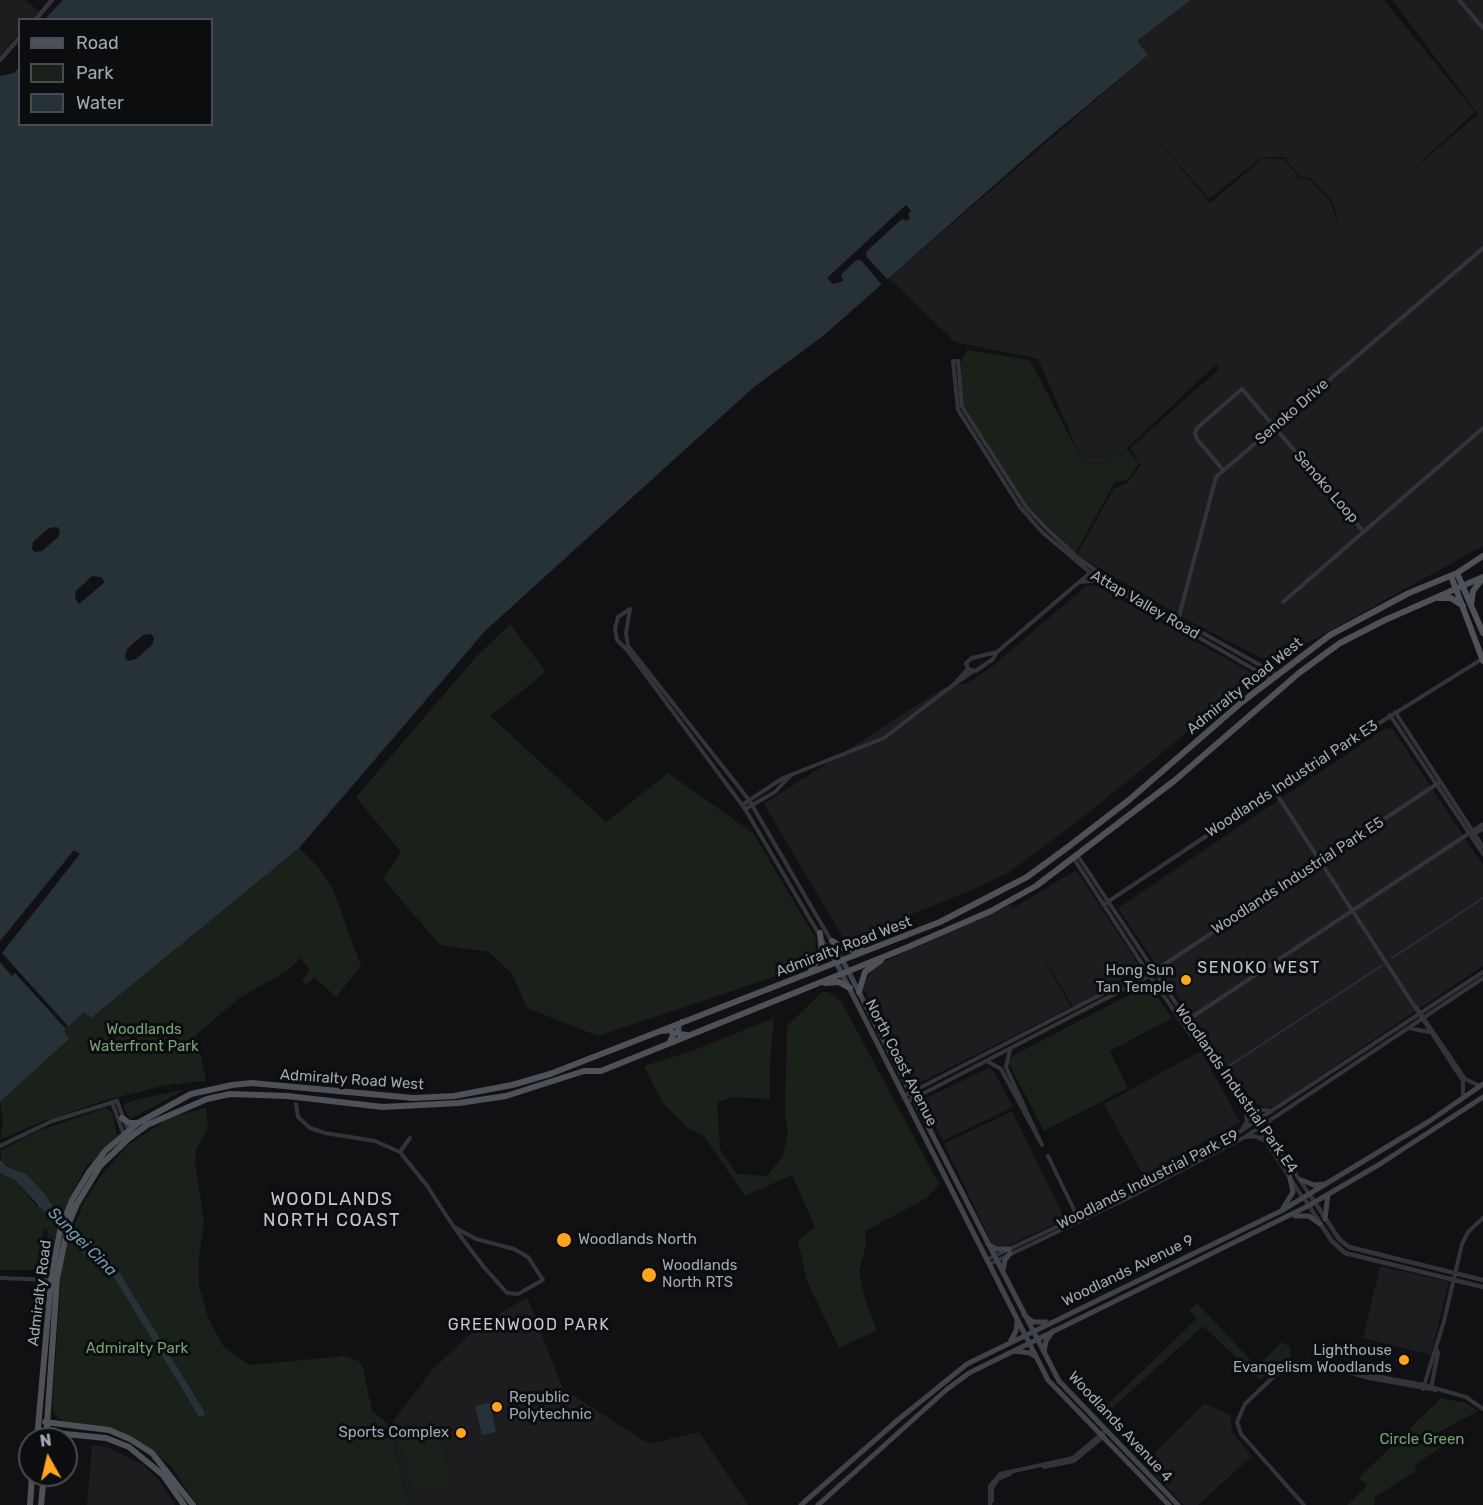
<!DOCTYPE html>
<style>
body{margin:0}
#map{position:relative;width:1483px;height:1505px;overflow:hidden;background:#111113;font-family:Rubik,sans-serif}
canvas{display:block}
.legend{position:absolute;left:18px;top:18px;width:195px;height:108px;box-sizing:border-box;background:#0c0d0e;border:2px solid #484b51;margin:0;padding:8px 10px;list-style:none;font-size:18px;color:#a1a9b5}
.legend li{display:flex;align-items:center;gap:12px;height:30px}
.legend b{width:30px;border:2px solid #484b51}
.north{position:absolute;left:18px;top:1427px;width:60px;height:60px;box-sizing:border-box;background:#0c0d0e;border:2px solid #484b51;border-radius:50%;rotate:352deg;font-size:16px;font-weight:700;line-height:24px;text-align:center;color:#a1a9b5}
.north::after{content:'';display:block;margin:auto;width:21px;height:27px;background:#ffa41e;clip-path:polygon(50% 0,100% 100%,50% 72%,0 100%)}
</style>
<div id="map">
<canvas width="1483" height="1505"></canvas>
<ul class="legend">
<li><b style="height:8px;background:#4e5158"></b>Road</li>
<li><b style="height:16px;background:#19211a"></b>Park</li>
<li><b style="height:16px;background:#273138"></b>Water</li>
</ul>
<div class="north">N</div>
</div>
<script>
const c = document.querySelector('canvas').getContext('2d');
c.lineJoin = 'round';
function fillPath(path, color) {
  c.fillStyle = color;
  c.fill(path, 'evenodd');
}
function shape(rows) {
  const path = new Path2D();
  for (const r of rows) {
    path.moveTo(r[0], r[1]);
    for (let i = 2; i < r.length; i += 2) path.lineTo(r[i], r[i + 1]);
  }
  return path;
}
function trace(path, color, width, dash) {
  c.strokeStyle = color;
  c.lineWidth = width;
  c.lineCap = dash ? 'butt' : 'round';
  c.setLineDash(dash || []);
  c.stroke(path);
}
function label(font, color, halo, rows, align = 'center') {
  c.font = font + ' Rubik,sans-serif';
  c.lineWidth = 6;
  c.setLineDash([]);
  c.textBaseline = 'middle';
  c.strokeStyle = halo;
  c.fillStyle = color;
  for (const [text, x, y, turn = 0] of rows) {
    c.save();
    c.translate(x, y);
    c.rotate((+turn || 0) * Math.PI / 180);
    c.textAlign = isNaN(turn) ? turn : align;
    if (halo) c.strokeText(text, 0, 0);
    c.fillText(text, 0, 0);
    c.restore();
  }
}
const built = shape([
 [0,0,25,0,39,11,31,19,20,20,19,33,0,55],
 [1191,0,1384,0,1475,112,1401,180,1478,114,1392,0,1483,0,1483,546,1271,663,1182,617,1077,555,1114,488,1126,484,1141,465,1130,448,1219,369,1216,364,1118,457,1081,458,1038,359,955,342,889,278,1148,55,1137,41],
 [1147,127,1209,199,1261,158,1284,157,1300,177,1310,178,1333,202,1340,234,1331,202,1309,179,1300,179,1284,159,1262,159,1210,203],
 [1095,585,1252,673,1255,677,1077,822,1006,874,972,890,845,941,764,804,943,688,968,683,994,665,1086,586],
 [1386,728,1393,729,1483,865,1483,966,1275,1106,1266,1108,1255,1103,1209,1043,1118,908],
 [1076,870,1141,968,1074,1008,1031,938,1071,1007,915,1085,863,988,874,966,1011,905,1013,908],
 [1201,1051,1240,1122,1143,1175,1104,1104],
 [989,1068,993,1070,1013,1107,943,1141,922,1100],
 [1012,1111,1065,1219,996,1251,944,1144],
 [1380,1266,1449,1282,1431,1355,1363,1338],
 [527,1297,563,1389,649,1444,699,1432,748,1505,408,1505,390,1425,434,1368,477,1328],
 [1204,1404,1230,1414,1232,1431,1252,1456,1198,1505,1184,1505,1144,1463],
 [92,1445,107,1447,142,1464,159,1480,175,1505,87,1505]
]);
const green = shape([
 [967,350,1030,360,1081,458,1118,457,1127,449,1139,463,1127,480,1115,482,1075,554,1025,503,961,402,961,360],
 [510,624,546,672,490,716,606,822,668,773,753,833,816,939,815,956,807,966,598,1036,527,1008,512,974,489,952,440,945,383,879,401,852,356,797,476,657],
 [299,848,319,868,332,887,361,966,336,997,314,977,306,985,302,980,310,970,301,958,288,970,238,999,196,1035,197,1049,201,1056,206,1081,166,1085,103,1101,36,1124,0,1140,3,1122,0,1102,69,1039,64,1031,84,1011,90,1017],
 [1144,987,1152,989,1172,1018,1110,1051,1128,1088,1044,1131,1009,1064,1012,1056],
 [822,992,828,992,841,1001,939,1184,927,1198,865,1231,866,1245,859,1271,865,1300,877,1330,839,1348,807,1281,798,1241,815,1227,792,1175,745,1196,704,1136,686,1127,662,1102,644,1066,692,1051,774,1018,770,1063,770,1099,733,1097,717,1102,720,1149,737,1174,767,1176,783,1156,788,1130,785,1116,787,1026],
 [186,1089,130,1119,124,1108,124,1104,135,1100],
 [105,1108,112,1112,117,1135,92,1162,87,1165,69,1199,57,1231,49,1272,47,1275,45,1273,48,1231,44,1228,38,1270,0,1270,0,1173,15,1180,38,1208,30,1180,26,1174,2,1163,0,1151,35,1132],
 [206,1108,208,1128,196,1150,195,1162,204,1223,199,1257,199,1286,209,1320,224,1347,249,1365,345,1356,359,1361,363,1368,372,1411,390,1425,408,1505,197,1505,171,1466,142,1443,111,1428,63,1421,52,1412,62,1261,67,1238,70,1238,83,1204,100,1177,128,1145,171,1117],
 [1197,1303,1257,1367,1282,1342,1290,1347,1290,1359,1284,1361,1260,1380,1203,1326,1108,1412,1104,1408,1197,1318,1189,1310],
 [1441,1398,1466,1403,1478,1411,1437,1433,1444,1445,1415,1465,1417,1470,1375,1497,1374,1505,1347,1505,1368,1485,1359,1478],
 [438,1428,451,1486,414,1494,401,1437]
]);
const water = shape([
 [63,0,1191,0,1137,41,1148,55,1041,144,823,336,754,387,485,631,299,848,91,1018,84,1012,64,1031,69,1039,0,1102,0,76,14,73,19,68,20,124,212,124,212,20,45,19],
 [57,527,60,530,58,537,42,551,35,552,32,549,33,542,49,528],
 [92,576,101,577,105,582,79,604,75,599,76,591],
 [151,634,154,638,152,645,136,659,128,661,125,657,127,649,143,635],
 [0,1160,6,1166,26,1174,43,1192,53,1206,56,1216,74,1232,98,1245,87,1258,15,1180,0,1173],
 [490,1403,496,1432,482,1435,475,1406]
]);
const pier = shape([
 [906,205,911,211,908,214,910,218,907,221,902,219,867,251,866,256,888,280,882,285,861,260,856,260,841,275,843,281,833,284,827,278],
 [74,850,80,854,2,953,68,1026,66,1029,15,973,12,976,0,962,0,941]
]);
const stream = shape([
 [1392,958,1483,898],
 [1229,1066,1381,966]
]);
const river = shape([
 [85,1246,112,1267,201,1413]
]);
const minor = shape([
 [1459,0,1483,28],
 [1223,470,1197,439,1195,433,1197,428,1242,389,1363,531],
 [1082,582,1098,580],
 [1283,602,1483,428],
 [630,609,618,617,615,629,617,640,628,651,745,809,836,963],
 [630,609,626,633,628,646,749,800,843,961],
 [1178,620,1216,477,1483,248],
 [968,669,976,671,993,659,997,652,1091,572],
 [968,669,966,663,972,658,997,652],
 [1271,679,1099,580,1042,532,1020,507,958,410,953,361,958,361,962,407,1026,507,1046,528,1078,558,1117,585,1276,674],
 [953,685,972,672],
 [1395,712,1483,847],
 [1390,715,1483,854],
 [1274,790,1463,1081,1463,1096],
 [742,805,783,778,884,738,953,685,968,669],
 [745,809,775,792,790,776],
 [1473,834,1483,829],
 [1078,856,1187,1020,1241,1092,1309,1194],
 [1074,859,1150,976,1191,1035,1217,1067,1303,1198],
 [1103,905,1320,760,1482,659],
 [1416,1007,1465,1079,1480,1086],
 [1186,1021,1483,824],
 [1408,1028,1429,1032],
 [987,1061,1001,1069,1042,1145,1006,1067,1010,1050],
 [904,1096,1137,976,1156,970,1440,782],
 [112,1102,124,1135],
 [907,1102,1151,975],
 [296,1104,298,1117,310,1128,325,1133,375,1141,400,1152,428,1187,440,1206,454,1227,459,1234,483,1266,507,1293,518,1294,543,1280,528,1257,514,1249,476,1239,454,1227],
 [1253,1109,1272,1111],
 [1242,1130,1247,1121,1246,1112],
 [1247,1137,1255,1136,1265,1141],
 [0,1146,52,1121,117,1101,129,1132],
 [400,1152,410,1138],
 [1048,1156,1078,1218],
 [988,1259,1127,1194,1218,1146,1483,972],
 [990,1264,1126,1199,1245,1137,1483,978],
 [0,1278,50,1280],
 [1333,1368,1369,1378,1436,1390],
 [1431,1388,1438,1353,1436,1348],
 [1423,1389,1444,1321,1462,1244,1468,1232,1483,1218],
 [1044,1467,1074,1461,1104,1436],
 [992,1501,992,1488,998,1479,1010,1474],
 [990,1505,990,1486,1000,1474,1073,1458,1106,1430],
 [1304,1505,1241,1434,1237,1422,1245,1404,1288,1363,1306,1363,1424,1385,1466,1397,1483,1409]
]);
const tertiary = shape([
 [35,20,52,0],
 [0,60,20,37],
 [1310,1195,1339,1239,1349,1247,1483,1280],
 [1304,1198,1331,1240,1345,1253,1483,1287]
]);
const secondary = shape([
 [843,961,1059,1381,1178,1505],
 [837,964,1048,1380,1169,1505],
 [1301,1180,1314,1185,1325,1184],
 [1282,1210,1293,1192,1289,1174],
 [1295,1216,1309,1216,1320,1224],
 [1325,1219,1328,1194],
 [988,1244,996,1249,1009,1249],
 [1003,1270,1005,1260,1010,1253],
 [1024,1315,1033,1322,1046,1322],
 [1011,1340,1016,1331,1017,1321],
 [1014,1351,1030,1353,1036,1357],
 [1044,1352,1046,1341,1053,1331],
 [801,1505,899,1419,967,1364,1281,1211,1428,1122,1483,1084],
 [818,1505,946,1390,969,1373,1308,1206,1380,1164,1483,1097]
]);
const primary = shape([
 [1457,573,1483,633],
 [1451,576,1483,661],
 [1439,598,1451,598,1463,606],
 [1471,605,1473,591,1482,579],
 [832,941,845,949,865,951],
 [810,972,822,953,820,933],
 [825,983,839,982,850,988],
 [859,992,865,972,881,960],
 [682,1022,678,1026,679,1034,687,1035],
 [663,1031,669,1030,674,1033,670,1042],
 [122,1118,129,1123,138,1123],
 [45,1422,109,1430,130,1439,152,1453,193,1505],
 [45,1432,106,1438,129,1447,163,1475,184,1505],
 [37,1439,51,1280,60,1231,72,1200,89,1172,106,1150,138,1123,191,1094,232,1085,252,1083,413,1098,454,1096,512,1085,550,1074,940,922,1027,877,1068,847,1129,800,1242,702,1330,635,1409,593,1457,573,1483,556],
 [46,1439,57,1279,68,1225,77,1204,100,1166,128,1139,147,1125,207,1099,230,1094,287,1096,383,1107,459,1103,506,1096,584,1071,601,1071,908,947,991,911,1036,886,1174,781,1299,673,1340,643,1385,620,1483,577],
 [30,1505,32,1475],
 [41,1505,44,1475]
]);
const markers = [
 [1186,980,6,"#ffa41e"],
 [564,1240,8,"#ffa41e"],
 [649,1275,8,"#ffa41e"],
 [1404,1360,6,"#ffa41e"],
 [497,1407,6,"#ffa41e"],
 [461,1433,6,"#ffa41e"]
];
const streetNames = [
 ["Senoko Drive",1292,412,-41],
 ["Senoko Loop",1326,487,49],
 ["Attap Valley Road",1145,605,30],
 ["Admiralty Road West",1245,686,-39],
 ["Woodlands Industrial Park E3",1292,779,-33],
 ["Woodlands Industrial Park E5",1298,876,-33],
 ["Admiralty Road West",844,947,-21],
 ["North Coast Avenue",901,1063,63],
 ["Admiralty Road West",352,1080,4],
 ["Woodlands Industrial Park E4",1236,1089,55],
 ["Woodlands Industrial Park E9",1148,1180,-27],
 ["Woodlands Avenue 9",1128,1271,-26],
 ["Admiralty Road",40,1293,-83],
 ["Woodlands Avenue 4",1120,1427,47]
];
const poiNames = [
 ["Hong Sun",1174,971],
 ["Tan Temple",1174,988],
 ["Woodlands North",578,1240,"left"],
 ["Woodlands",662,1266,"left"],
 ["North RTS",662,1283,"left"],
 ["Lighthouse",1392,1351],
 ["Evangelism Woodlands",1392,1368],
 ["Republic",509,1398,"left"],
 ["Polytechnic",509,1415,"left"],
 ["Sports Complex",449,1433]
];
const parkNames = [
 ["Woodlands",144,1030],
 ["Waterfront Park",144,1047],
 ["Admiralty Park",137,1349],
 ["Circle Green",1422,1440]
];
const neighbourhoodNames = [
 ["SENOKO WEST",1259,968],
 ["GREENWOOD PARK",529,1325]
];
const waterNames = [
 ["Sungei Cina",82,1242,45]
];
const quarterNames = [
 ["WOODLANDS",332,1200],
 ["NORTH COAST",332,1221]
];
fillPath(built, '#1d1d20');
fillPath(green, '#19211a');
fillPath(water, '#273138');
fillPath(pier, '#111113');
trace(stream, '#273138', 1.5);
trace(river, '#273138', 7);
trace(minor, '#323439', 4);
trace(tertiary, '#323439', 4.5);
trace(secondary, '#404349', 5);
trace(primary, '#4e5158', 6);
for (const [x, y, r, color] of markers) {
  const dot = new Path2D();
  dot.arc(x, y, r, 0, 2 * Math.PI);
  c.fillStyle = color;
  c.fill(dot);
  trace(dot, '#0c0d0e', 2);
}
label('15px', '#a1a9b5', '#0c0d0e', streetNames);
label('15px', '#a1a9b5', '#0c0d0e', poiNames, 'right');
label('15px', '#76a276', '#0c0d0e', parkNames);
c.letterSpacing = '1.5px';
label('16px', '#c3c7d1', '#0c0d0e', neighbourhoodNames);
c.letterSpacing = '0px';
label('italic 16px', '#749bb4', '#0c0d0e', waterNames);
c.letterSpacing = '1.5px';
label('18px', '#c3c7d1', '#0c0d0e', quarterNames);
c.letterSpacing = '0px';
</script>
